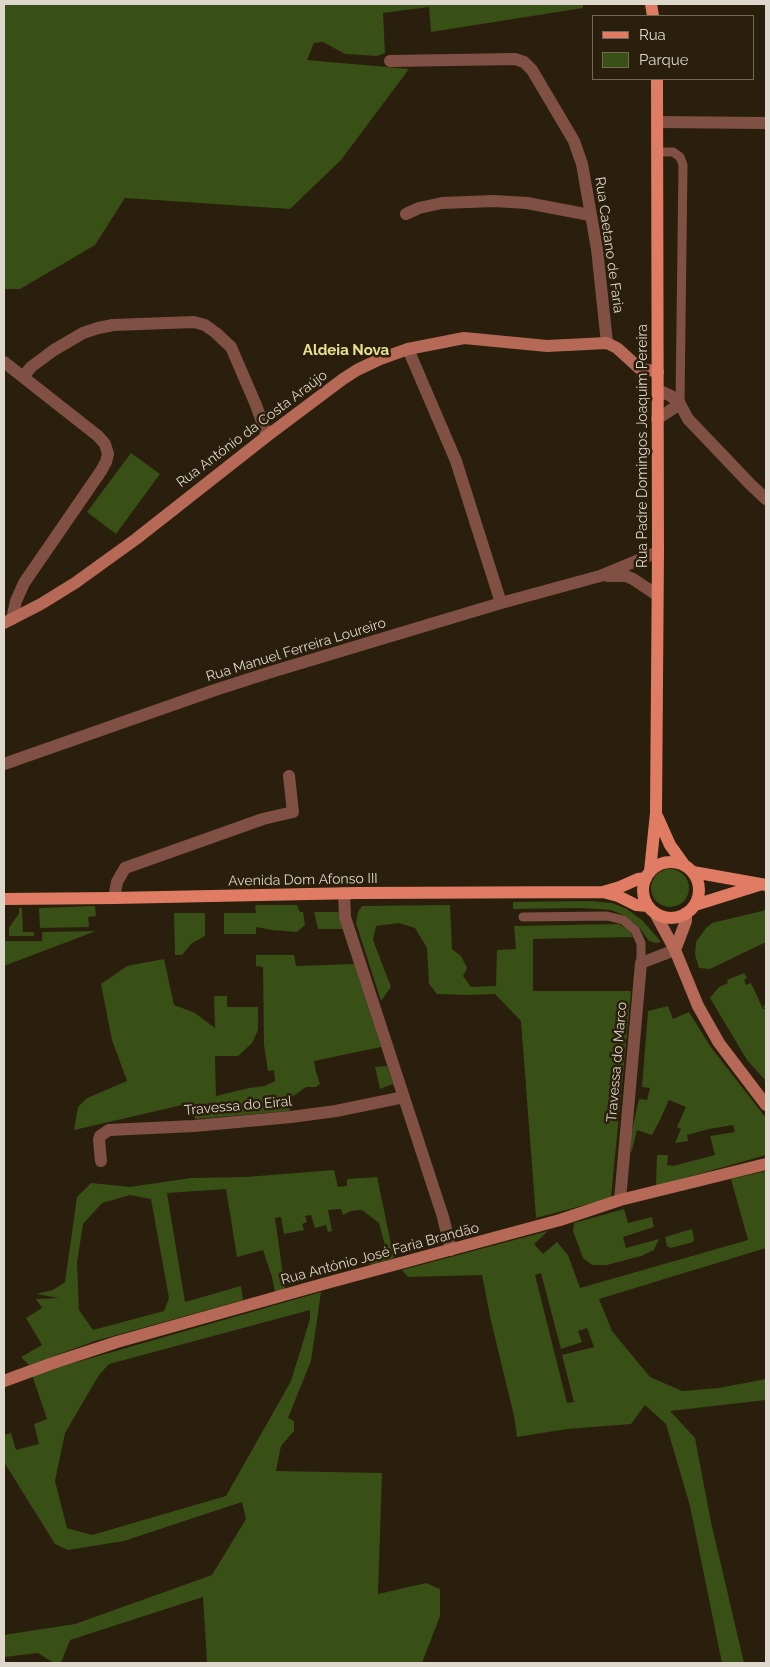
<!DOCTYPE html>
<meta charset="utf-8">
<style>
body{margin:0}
#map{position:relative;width:770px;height:1667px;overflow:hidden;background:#2a1f0c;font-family:Raleway,sans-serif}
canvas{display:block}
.frame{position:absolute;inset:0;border:5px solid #ded7cc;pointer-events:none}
.legend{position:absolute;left:592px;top:15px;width:162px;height:65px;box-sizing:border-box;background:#2a1f0c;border:1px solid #726959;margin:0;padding:6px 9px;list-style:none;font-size:15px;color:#ded7cc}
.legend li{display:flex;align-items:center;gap:10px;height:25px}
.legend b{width:25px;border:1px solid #726959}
</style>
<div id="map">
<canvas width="770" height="1667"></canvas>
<div class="frame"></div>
<ul class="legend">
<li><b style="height:6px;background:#e07c64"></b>Rua</li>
<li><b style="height:14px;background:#384f16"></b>Parque</li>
</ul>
</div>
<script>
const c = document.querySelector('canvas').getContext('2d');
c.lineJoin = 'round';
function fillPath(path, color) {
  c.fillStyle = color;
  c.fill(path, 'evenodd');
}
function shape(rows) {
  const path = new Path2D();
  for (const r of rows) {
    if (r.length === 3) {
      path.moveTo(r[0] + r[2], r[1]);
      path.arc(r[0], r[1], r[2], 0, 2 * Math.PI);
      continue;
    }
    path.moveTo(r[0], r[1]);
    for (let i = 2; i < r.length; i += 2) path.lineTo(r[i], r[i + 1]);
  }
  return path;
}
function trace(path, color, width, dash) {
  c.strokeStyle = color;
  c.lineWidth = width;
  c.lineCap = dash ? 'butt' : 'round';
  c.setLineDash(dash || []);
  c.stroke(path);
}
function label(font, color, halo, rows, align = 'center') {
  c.font = font + ' Raleway,sans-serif';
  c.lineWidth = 5;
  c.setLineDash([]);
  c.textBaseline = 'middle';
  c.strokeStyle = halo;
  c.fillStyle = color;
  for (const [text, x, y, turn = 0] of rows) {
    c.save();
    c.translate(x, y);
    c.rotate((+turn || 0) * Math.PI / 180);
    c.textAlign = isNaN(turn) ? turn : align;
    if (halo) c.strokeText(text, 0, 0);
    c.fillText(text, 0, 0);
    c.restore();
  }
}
const green = shape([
 [4,4,583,4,583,8,431,32,429,7,383,13,385,53,377,56,345,54,323,42,314,43,307,60,409,69,341,160,290,209,125,198,95,245,20,289,4,289],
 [131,453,160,474,116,534,87,512],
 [670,888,19],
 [590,901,612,903,627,909,643,921,661,942,656,943,649,941,638,926,625,916,611,910,582,908,513,909,513,902],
 [255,905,297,905,300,912,303,912,305,925,297,932,272,930,256,927,256,934,224,934,224,913,256,913],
 [450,905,452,949,461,956,467,968,463,976,471,987,496,986,497,950,516,949,514,926,619,924,630,931,633,937,533,939,533,991,631,991,611,1198,536,1218,521,1021,495,994,467,995,437,994,429,984,427,948,415,928,399,923,376,926,373,940,391,987,381,1001,356,923,358,912,362,906],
 [95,906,96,916,88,917,89,927,40,928,39,908],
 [19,908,22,908,23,932,34,932,34,936,9,936,9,928,19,913],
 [766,910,766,942,710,969,699,968,695,955,696,942,706,928,712,923],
 [314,912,338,912,343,929,318,929],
 [174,913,205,913,205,936,192,943,182,955,175,955],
 [96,931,4,966,4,941,42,941,42,932],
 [256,955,294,955,296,966,354,964,381,1047,314,1061,316,1072,320,1084,316,1087,306,1087,289,1099,290,1111,195,1119,191,1103,74,1130,78,1107,87,1098,127,1081,112,1040,101,984,127,966,164,959,174,1005,195,1013,215,1028,214,996,227,996,227,1007,258,1007,258,1030,252,1043,238,1056,215,1056,216,1096,249,1088,265,1086,275,1081,274,1070,268,1071,264,1045,263,967,256,966],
 [744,973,747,978,744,980,746,985,751,983,763,1009,765,1009,763,1006,766,1004,766,1081,747,1060,710,998,719,987,728,983,727,980],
 [668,1006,673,1019,689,1012,710,1046,766,1118,766,1155,656,1186,657,1155,668,1155,667,1165,673,1166,715,1155,710,1136,735,1132,733,1125,709,1129,687,1135,688,1141,675,1143,681,1129,677,1127,686,1107,669,1100,660,1120,652,1135,637,1130,631,1154,631,1135,639,1099,647,1100,650,1088,642,1087,648,1011],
 [387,1066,393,1084,380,1089,375,1067],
 [334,1170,338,1187,347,1186,347,1179,377,1177,394,1258,370,1265,367,1254,386,1249,379,1223,362,1210,351,1211,343,1215,341,1209,328,1210,332,1231,328,1232,326,1225,315,1228,311,1215,305,1216,307,1222,302,1224,304,1230,284,1234,281,1217,275,1218,285,1289,275,1292,272,1277,263,1250,237,1257,226,1189,167,1193,185,1302,241,1286,243,1300,95,1341,29,1365,21,1357,42,1345,26,1318,42,1308,36,1299,59,1298,36,1294,53,1290,65,1282,77,1197,91,1183,130,1187,191,1178,246,1177],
 [130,1195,151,1199,169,1298,164,1311,93,1330,79,1310,77,1263,83,1224,102,1203],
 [766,1171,766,1248,599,1299,612,1331,650,1377,682,1391,719,1388,766,1379,766,1400,670,1411,695,1438,711,1522,744,1663,722,1663,690,1506,666,1424,645,1405,631,1424,567,1429,517,1437,514,1416,491,1321,482,1275,408,1277,402,1270,548,1231,534,1244,543,1254,557,1242,568,1255,580,1288,748,1240,731,1179],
 [541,1273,561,1349,582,1342,578,1331,587,1328,594,1347,562,1355,574,1402,567,1403,535,1275],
 [624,1209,628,1223,652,1217,654,1227,623,1237,626,1248,659,1239,654,1250,641,1256,607,1265,592,1265,583,1258,573,1231,574,1223],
 [692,1229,694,1239,693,1242,671,1248,667,1246,665,1237],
 [321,1292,311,1361,288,1418,294,1421,294,1431,281,1446,276,1471,382,1473,378,1594,426,1583,440,1589,440,1616,422,1663,207,1663,203,1597,70,1640,61,1663,54,1663,38,1653,4,1657,4,1635,75,1624,212,1575,246,1519,242,1502,124,1541,68,1550,55,1544,4,1462,4,1435,11,1433,16,1450,39,1444,34,1424,47,1419,32,1375],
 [310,1310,310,1319,291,1381,226,1496,92,1535,67,1528,55,1481,65,1433,99,1375,109,1364]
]);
const lane = shape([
 [658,152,673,152,680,157,683,165,680,404],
 [523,917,607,916,623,920,635,930,641,943,641,963]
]);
const street = shape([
 [390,61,515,59,524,62,532,70,574,141,582,164,597,249,607,343],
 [658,122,766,123],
 [406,214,419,208,442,203,494,201,527,203,590,215],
 [408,349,456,461,501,603],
 [4,362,23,377],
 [658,390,671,396,680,404,688,419,751,485,766,499],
 [657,419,680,404],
 [607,576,626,576,633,579,657,595],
 [12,619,16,601,24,583,101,471,106,462,108,454,105,444,98,436,23,377,31,367,54,350,83,333,98,328,113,325,194,322,205,325,216,333,231,347,256,405,267,436],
 [4,764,215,690,271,672,501,603,600,576,658,552],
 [344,893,345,917,443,1217,451,1250],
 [114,898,117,882,125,868,263,819,293,812,289,776],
 [101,1161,99,1140,100,1136,109,1130,194,1126,291,1117,336,1111,404,1097],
 [620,1200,641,963,675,950]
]);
const secondary = shape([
 [4,623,41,604,75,583,136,539,267,436,343,379,357,370,380,359,408,349,464,338,547,346,607,343,617,348,639,368,658,372],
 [655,913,675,950,698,1006,719,1043,766,1105],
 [675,950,686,921,686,913],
 [4,1381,50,1364,117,1342,323,1284,560,1220,620,1200,766,1164]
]);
const primary = shape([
 [651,4,653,16],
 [657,816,670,845,685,866],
 [671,890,28],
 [650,871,656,813,658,552,657,79],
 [693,872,766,885],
 [603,892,618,896,636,905,648,906],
 [4,899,114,898,358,893,603,892,620,887,638,879,646,878],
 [695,905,759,885]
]);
const streetNames = [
 ["Rua Caetano de Faria",609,245,82],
 ["Rua António da Costa Araújo",252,429,-37],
 ["Rua Padre Domingos Joaquim Pereira",643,446,-90],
 ["Rua Manuel Ferreira Loureiro",296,650,-17],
 ["Avenida Dom Afonso III",303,880,-1],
 ["Travessa do Marco",617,1062,-85],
 ["Travessa do Eiral",238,1106,-5],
 ["Rua António José Faria Brandão",380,1254,-15]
];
const neighbourhoodNames = [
 ["Aldeia Nova",346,350]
];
fillPath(green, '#384f16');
trace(lane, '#805044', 9);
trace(street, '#805044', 12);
trace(secondary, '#b66956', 12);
trace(primary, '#e07c64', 12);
label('14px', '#ded7cc', '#2a1f0c', streetNames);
label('bold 15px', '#eae192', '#2a1f0c', neighbourhoodNames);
</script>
